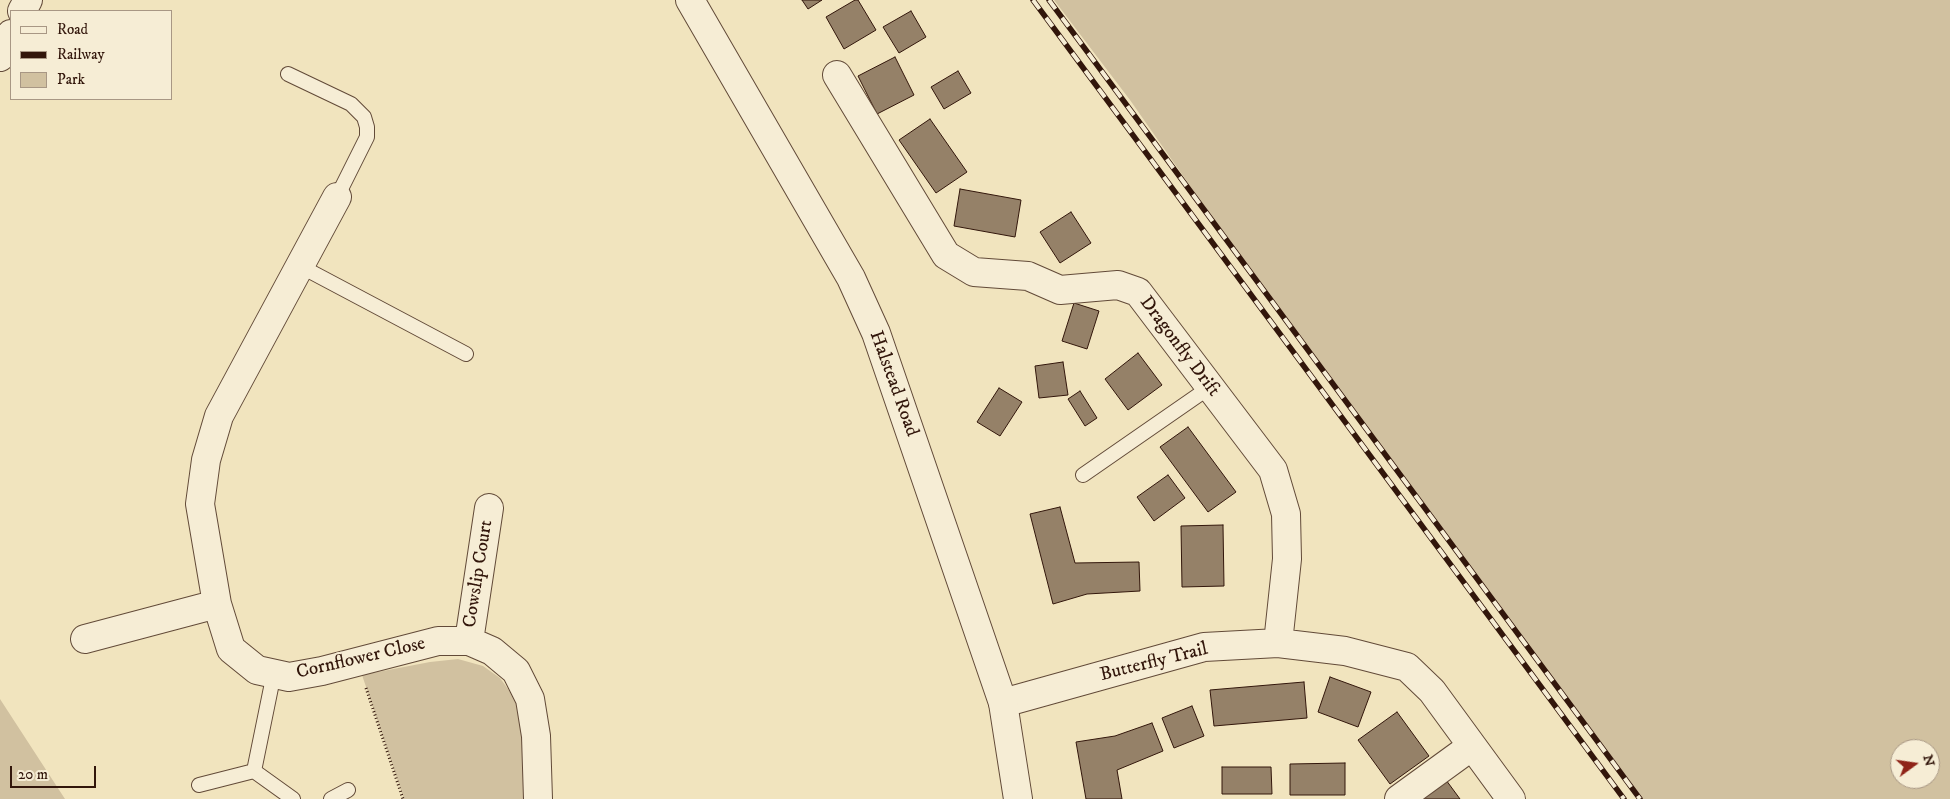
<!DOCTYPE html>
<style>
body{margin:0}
#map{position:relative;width:1950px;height:799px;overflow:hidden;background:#f1e4be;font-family:"IM FELL DW Pica",serif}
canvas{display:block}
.legend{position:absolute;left:10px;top:10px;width:162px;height:90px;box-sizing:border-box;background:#f6edd5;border:1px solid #a89784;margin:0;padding:6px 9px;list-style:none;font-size:15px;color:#32160b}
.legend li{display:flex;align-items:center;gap:10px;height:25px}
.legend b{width:25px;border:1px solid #a89784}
.north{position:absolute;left:1890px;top:739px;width:50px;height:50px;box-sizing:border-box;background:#f6edd5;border:1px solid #a89784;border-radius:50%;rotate:76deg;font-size:14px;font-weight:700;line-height:20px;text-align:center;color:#32160b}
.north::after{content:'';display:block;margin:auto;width:18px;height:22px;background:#8f2418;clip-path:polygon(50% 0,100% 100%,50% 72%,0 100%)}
.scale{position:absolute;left:10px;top:766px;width:86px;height:22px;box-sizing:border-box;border:2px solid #32160b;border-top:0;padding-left:6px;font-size:15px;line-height:18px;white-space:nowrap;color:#32160b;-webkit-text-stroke:4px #f6edd5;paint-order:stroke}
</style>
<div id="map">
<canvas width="1950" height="799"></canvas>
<ul class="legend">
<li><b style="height:6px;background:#f6edd5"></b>Road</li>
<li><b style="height:6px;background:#32160b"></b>Railway</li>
<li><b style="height:14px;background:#d1c1a0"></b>Park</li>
</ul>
<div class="north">N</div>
<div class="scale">20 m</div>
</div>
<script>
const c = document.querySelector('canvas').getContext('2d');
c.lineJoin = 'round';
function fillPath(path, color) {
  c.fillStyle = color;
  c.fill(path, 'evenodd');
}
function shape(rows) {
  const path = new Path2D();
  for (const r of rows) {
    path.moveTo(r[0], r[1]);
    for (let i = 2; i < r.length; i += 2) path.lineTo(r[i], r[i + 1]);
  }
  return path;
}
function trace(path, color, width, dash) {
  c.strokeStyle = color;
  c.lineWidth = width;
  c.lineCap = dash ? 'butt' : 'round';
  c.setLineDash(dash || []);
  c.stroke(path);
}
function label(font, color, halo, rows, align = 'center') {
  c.font = font + ' "IM FELL DW Pica",serif';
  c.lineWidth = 4;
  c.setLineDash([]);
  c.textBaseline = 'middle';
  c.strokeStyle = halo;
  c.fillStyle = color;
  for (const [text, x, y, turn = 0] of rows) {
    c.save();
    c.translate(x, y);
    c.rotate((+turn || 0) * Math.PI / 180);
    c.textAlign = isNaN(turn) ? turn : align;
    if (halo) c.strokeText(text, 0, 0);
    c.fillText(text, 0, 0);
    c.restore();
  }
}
const green = shape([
 [1054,0,1950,0,1950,799,1638,799,1209,213,1130,100],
 [1900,749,1930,749,1930,779,1900,779],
 [458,659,483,666,500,678,516,700,524,732,527,799,404,799,362,675,430,662],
 [0,699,65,799,0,799]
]);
const building = shape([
 [802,0,822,0,808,9,802,0],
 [855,0,858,0,876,30,844,49,826,17,855,0],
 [911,11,926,37,899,53,883,27,911,11],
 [895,57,914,95,877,114,858,76,895,57],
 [958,71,971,93,944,109,931,87,958,71],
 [930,119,967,172,936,193,899,140,930,119],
 [960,189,1021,200,1015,237,954,226,960,189],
 [1071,212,1091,243,1060,263,1040,232,1071,212],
 [1074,303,1099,311,1087,349,1062,341,1074,303],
 [1138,353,1162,385,1128,410,1105,379,1138,353],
 [1063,362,1068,395,1039,398,1035,366,1063,362],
 [999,388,1022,402,1000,436,977,422,999,388],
 [1080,391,1097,418,1085,426,1068,399,1080,391],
 [1188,427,1236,492,1208,512,1160,447,1188,427],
 [1168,475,1185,498,1154,521,1137,497,1168,475],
 [1060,507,1075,563,1139,562,1140,591,1087,594,1053,604,1030,514,1060,507],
 [1223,525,1224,586,1182,587,1181,526,1223,525],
 [1330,677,1371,692,1358,727,1318,712,1330,677],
 [1304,682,1307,718,1214,726,1210,690,1304,682],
 [1192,706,1204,736,1174,748,1162,718,1192,706],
 [1397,712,1429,756,1390,784,1358,740,1397,712],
 [1152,723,1163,751,1117,770,1122,799,1086,799,1076,742,1115,736,1152,723],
 [1345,763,1345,795,1290,795,1290,764,1345,763],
 [1222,767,1271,767,1272,794,1222,794,1222,767],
 [1446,780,1460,799,1420,799,1446,780]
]);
const path = shape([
 [366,688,403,799]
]);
const service = shape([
 [288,74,351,104,364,117,367,127,367,137,337,197],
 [300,266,466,354],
 [1083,475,1210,387],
 [254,771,293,799],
 [199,785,254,771,274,673],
 [331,799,348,790]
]);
const minor = shape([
 [22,11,28,0],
 [0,57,11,34],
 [837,75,946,255,974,272,1028,276,1060,290,1118,285,1138,292,1273,470,1286,514,1287,559,1278,643],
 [337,197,219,416,206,460,200,504,217,604,231,649,257,670,289,677,322,671,438,641,469,641,492,651,516,671,530,699,536,736,538,799],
 [85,639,217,604],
 [469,641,489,508],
 [1003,703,1204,647,1278,643,1345,651,1407,667,1432,691,1511,799],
 [1399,799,1472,746]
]);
const tertiary = shape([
 [690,0,851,278,876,333,1003,703,1018,799]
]);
const rail = shape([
 [1033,0,1624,799],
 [1049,0,1640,799]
]);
const streetNames = [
 ["Dragonfly Drift",1179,347,53],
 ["Halstead Road",893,384,70],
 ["Cowslip Court",479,574,-81],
 ["Cornflower Close",361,659,-13],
 ["Butterfly Trail",1154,663,-14]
];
fillPath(green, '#d1c1a0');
fillPath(building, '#958168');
trace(building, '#32160b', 1);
trace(service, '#624a38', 16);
trace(minor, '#624a38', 30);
trace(tertiary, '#624a38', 30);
trace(path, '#32160b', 3, [1, 2.5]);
trace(service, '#f6edd5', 14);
trace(minor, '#f6edd5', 28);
trace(tertiary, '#f6edd5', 28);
trace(rail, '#32160b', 5.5);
trace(rail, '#f6edd5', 4, [11]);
label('19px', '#32160b', '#f6edd5', streetNames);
</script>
